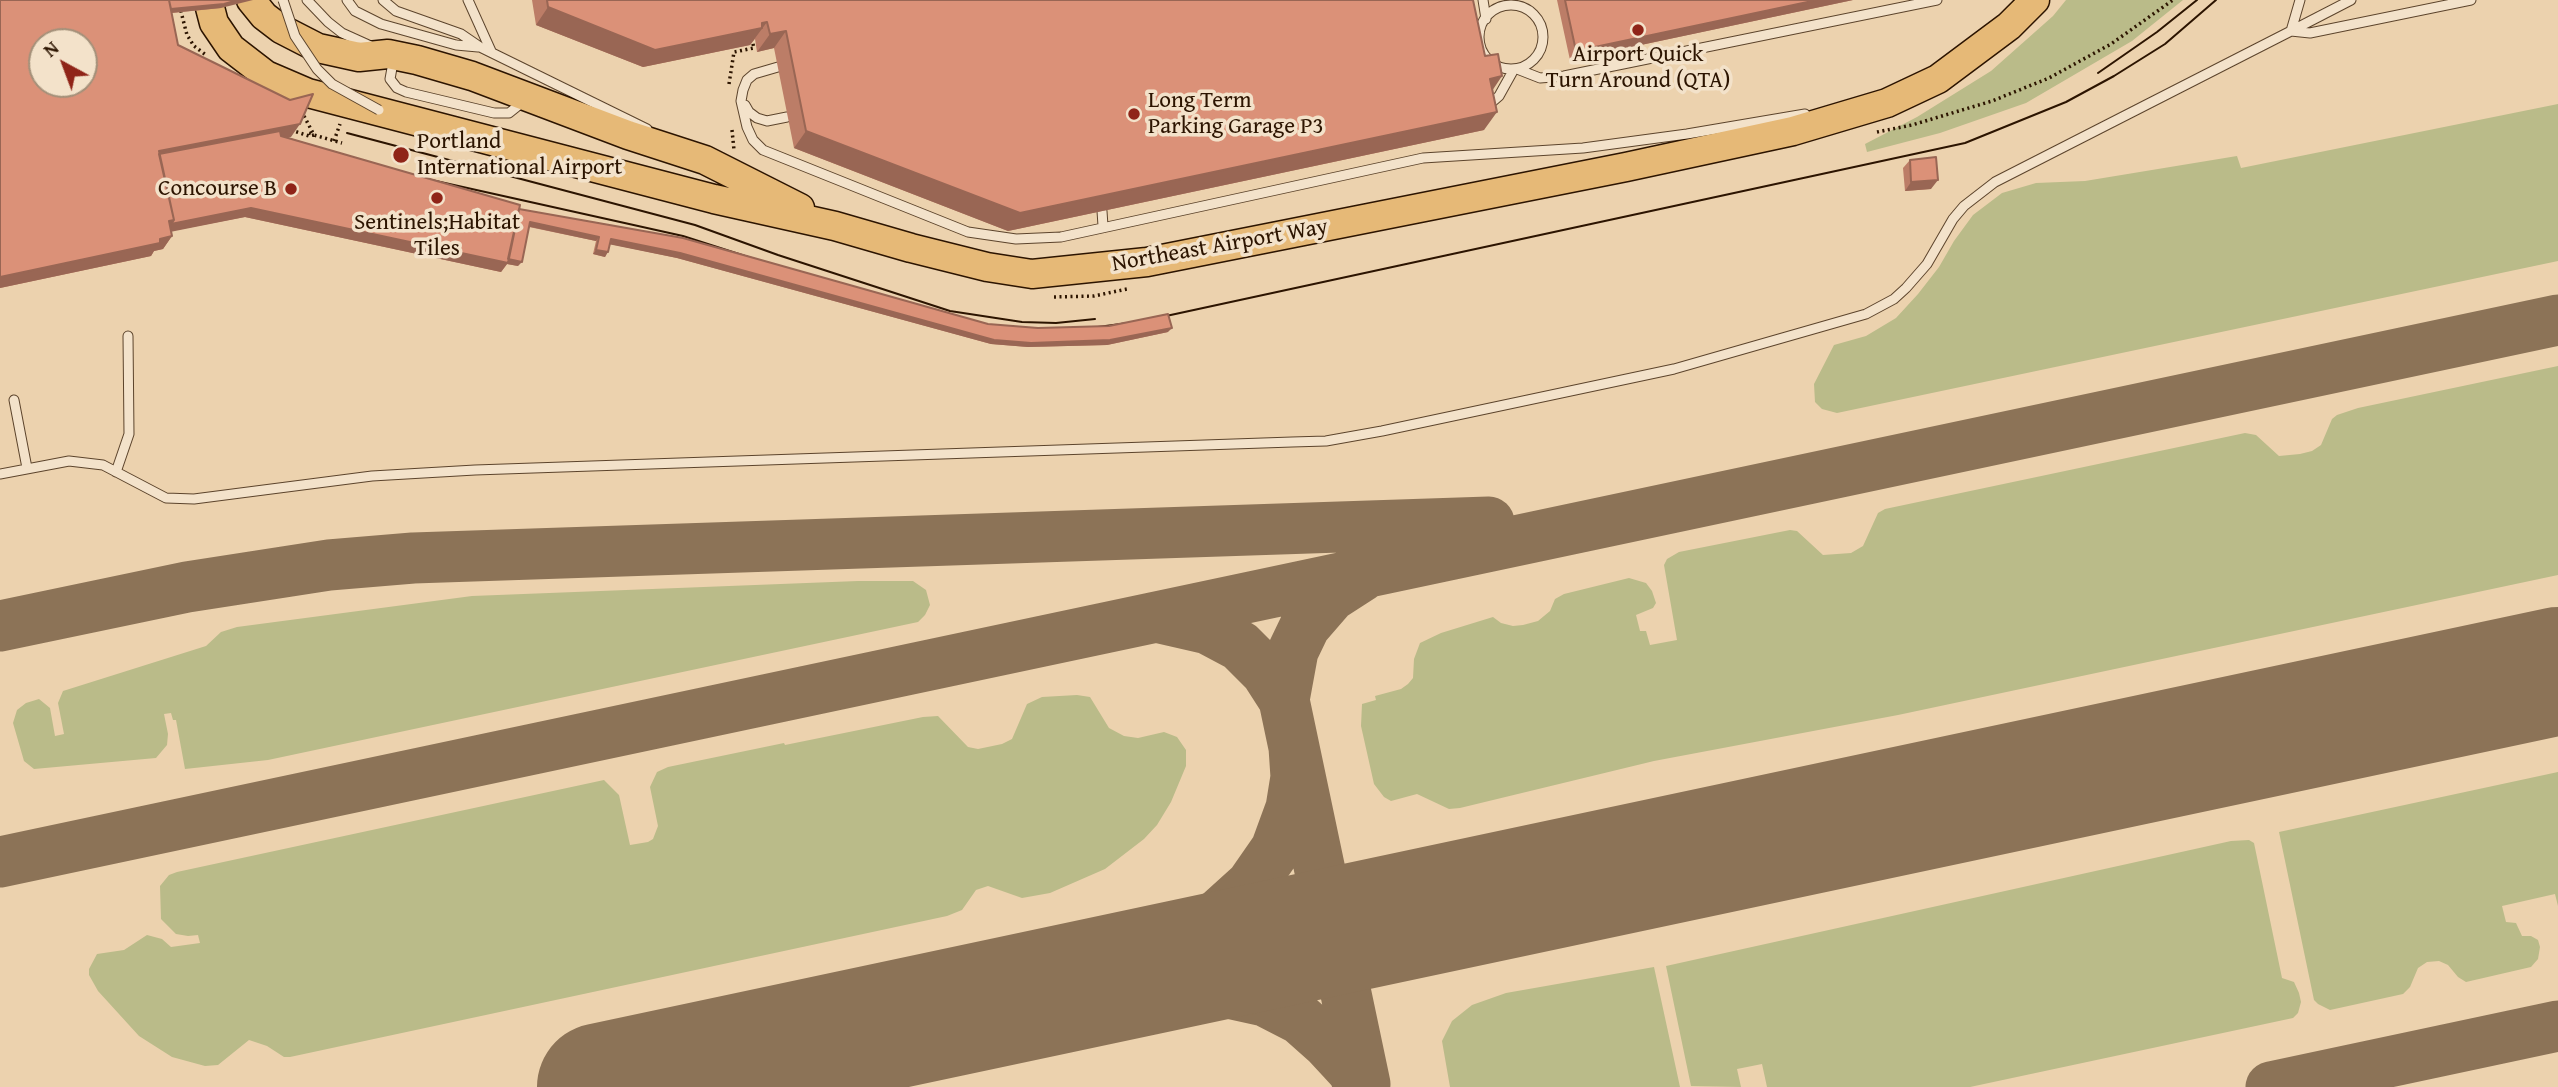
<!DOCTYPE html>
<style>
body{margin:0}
#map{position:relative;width:2558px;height:1087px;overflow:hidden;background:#ecd2ae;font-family:"Gentium Book Plus",serif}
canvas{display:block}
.north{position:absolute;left:28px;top:28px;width:70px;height:70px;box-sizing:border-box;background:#f3e2ca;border:2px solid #a39079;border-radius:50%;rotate:319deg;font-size:19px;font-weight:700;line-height:28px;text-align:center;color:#2c1400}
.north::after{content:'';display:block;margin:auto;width:24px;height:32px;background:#8f2418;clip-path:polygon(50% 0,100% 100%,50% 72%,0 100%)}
</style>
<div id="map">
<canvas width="2558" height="1087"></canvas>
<div class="north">N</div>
</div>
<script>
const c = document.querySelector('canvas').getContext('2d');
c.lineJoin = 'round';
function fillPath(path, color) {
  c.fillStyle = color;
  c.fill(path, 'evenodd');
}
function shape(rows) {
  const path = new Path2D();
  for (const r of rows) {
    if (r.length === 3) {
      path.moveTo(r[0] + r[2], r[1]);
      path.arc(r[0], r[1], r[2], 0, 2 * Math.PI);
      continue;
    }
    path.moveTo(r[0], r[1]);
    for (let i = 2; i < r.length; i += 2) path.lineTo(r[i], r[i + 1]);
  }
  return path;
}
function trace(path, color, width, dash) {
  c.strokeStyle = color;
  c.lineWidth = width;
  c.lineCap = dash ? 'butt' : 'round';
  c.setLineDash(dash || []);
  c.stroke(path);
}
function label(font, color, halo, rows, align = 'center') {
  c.font = font + ' "Gentium Book Plus",serif';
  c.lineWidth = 7;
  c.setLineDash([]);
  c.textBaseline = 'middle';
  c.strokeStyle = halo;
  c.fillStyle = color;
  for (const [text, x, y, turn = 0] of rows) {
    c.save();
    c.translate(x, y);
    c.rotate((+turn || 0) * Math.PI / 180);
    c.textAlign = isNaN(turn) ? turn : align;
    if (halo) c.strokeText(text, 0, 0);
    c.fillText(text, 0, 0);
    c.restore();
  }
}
const green = shape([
 [2066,0,2183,0,2132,41,2026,103,1940,133,1867,152,1865,144,1917,117,1991,71,2053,16],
 [2558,104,2558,261,1837,413,1822,409,1815,402,1814,384,1834,345,1866,336,1896,318,1918,294,1939,267,1954,241,1973,215,2002,193,2036,183,2085,181,2237,156,2241,168],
 [2558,366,2558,575,1898,715,1654,761,1460,808,1449,809,1417,794,1391,801,1384,797,1374,784,1361,726,1362,704,1376,700,1375,696,1401,689,1408,684,1413,678,1414,659,1420,643,1441,633,1493,617,1501,623,1513,626,1523,625,1538,621,1550,611,1555,599,1564,594,1629,578,1646,583,1652,591,1656,603,1653,608,1636,615,1640,631,1646,631,1650,645,1677,640,1664,565,1667,559,1679,552,1790,530,1797,531,1823,555,1851,553,1863,546,1878,513,1885,509,2245,433,2256,435,2279,456,2300,454,2312,451,2321,445,2332,419,2337,415,2358,408],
 [858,581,913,581,926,590,930,605,925,615,918,622,268,760,185,769,176,720,173,720,171,713,164,714,168,734,167,745,156,758,34,769,24,761,13,723,17,710,26,703,39,699,50,708,55,736,64,734,58,703,63,691,206,646,221,632,237,627,472,596],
 [1077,695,1090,697,1109,728,1124,736,1138,738,1164,732,1177,737,1186,750,1186,766,1171,802,1157,825,1144,839,1105,869,1050,893,1022,898,988,886,976,890,962,910,947,916,290,1057,284,1057,267,1046,249,1040,218,1065,205,1066,172,1057,139,1036,98,991,89,975,89,969,97,954,124,950,147,935,162,939,171,947,200,943,198,935,188,936,176,934,161,919,160,886,169,875,177,872,604,780,619,795,630,845,648,842,653,839,658,826,650,787,657,772,668,767,784,743,785,745,923,717,938,716,968,747,978,749,1002,744,1012,739,1027,704,1042,697],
 [2558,772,2558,906,2555,894,2502,906,2506,922,2516,923,2522,936,2531,936,2538,940,2540,947,2538,959,2531,967,2466,982,2458,977,2448,965,2439,961,2427,962,2418,968,2410,987,2403,994,2330,1010,2318,1004,2314,1000,2279,832],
 [2249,840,2254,843,2282,978,2294,982,2299,993,2301,1002,2298,1013,2293,1018,1970,1087,1767,1087,1762,1064,1737,1069,1741,1087,1691,1086,1666,966,2231,841],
 [1654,967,1680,1087,1450,1087,1442,1041,1452,1021,1472,1005,1506,993]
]);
const taxiway = shape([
 [1160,618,1208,629,1240,646,1266,672,1284,700,1365,1084],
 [0,626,187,587,329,565,413,558,1489,522],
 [1284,700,1293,651,1305,626,1331,596,1362,576],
 [1294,747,1296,777,1291,808,1276,849,1251,885,1209,923,1158,952,1074,986,1160,985,1215,990,1265,1001,1300,1019,1327,1043,1353,1071,1360,1087],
 [0,862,2558,320],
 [2271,1087,2558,1026]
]);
const runway = shape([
 [601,1087,2558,671]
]);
const path = shape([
 [178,0,187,35,194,46,206,55],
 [729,84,734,52,754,48,752,40],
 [304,116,314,135,342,143],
 [291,130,309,136,314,135,309,133],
 [732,130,734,150],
 [1877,132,1912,125,1992,101,2049,78,2111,44,2173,0],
 [334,141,340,124],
 [1054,297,1094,296,1127,289]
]);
const service = shape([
 [307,0,328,22,342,33,373,47],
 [347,0,355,11,381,24,456,45,478,47],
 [383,0,396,11,461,34,480,47,647,129],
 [468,0,491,51],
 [1483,0,1486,19],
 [2300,0,2291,31,2351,0],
 [1511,37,32],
 [394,57,390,79,397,88,406,92,494,113,509,113,524,101],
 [778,67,754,74,747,80,743,90,741,101,747,127,753,140,763,150,968,232,1016,239,1061,237,1423,158,1583,148,1687,134,1805,114],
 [1517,69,1540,78,1564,76,1937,0],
 [745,105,749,112,757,118,767,121,787,117],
 [1485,108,1499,96,1514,69],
 [1102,211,1103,226],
 [14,400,27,468],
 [116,472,129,434,128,336],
 [0,474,69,461,103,465,166,498,194,499,372,476,475,470,1292,442,1326,441,1382,431,1674,369,1866,314,1894,299,1906,288,1927,264,1953,219,1964,206,1995,182,2291,31,2310,33,2471,0]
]);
const primary = shape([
 [208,0,214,23,231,48,266,75,308,93,714,199,835,226,911,248,987,267,1032,274,1147,262,1626,167,1793,131,1887,103,1938,79,2009,26,2035,0],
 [251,0,264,16,281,29,318,48,359,57,388,54,417,60,472,76,628,135,705,160,800,208]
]);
const tram = shape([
 [2098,73,2157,32,2197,0],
 [347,133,695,225,778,255,950,311,1022,322,1056,323,1095,319],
 [427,179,683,236,770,264],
 [1083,329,1143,321,1965,143,2066,102,2114,76,2165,44,2216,0]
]);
const serviceBridge = shape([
 [283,0,295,36,317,69,332,84,379,110]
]);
const wall = shape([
 [0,0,221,8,172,13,178,45,291,137,287,137,519,209,988,324,1038,328,1168,332,1107,345,1028,347,991,344,677,258,610,244,605,257,593,254,596,241,529,227,518,266,507,264,501,272,245,217,171,231,172,236,163,249,154,251,151,256,0,288],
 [532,0,1473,0,1492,90,1484,130,1008,231,794,148,774,48,757,52,755,39,750,45,643,67,536,25],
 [1557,0,1853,0,1570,60],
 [1910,160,1931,189,1905,191,1903,168]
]);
const shadedWall = shape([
 [238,0,253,0,221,8,160,14,163,9],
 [1817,0,1853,0,1570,60,1576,51],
 [548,7,762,23,767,22,750,45,643,67,536,25],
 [786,31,774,48,757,52,770,34],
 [1502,76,1490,94,1490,79],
 [1497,112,1484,130,1008,231,794,148,806,131],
 [300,124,291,137,157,162,159,151],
 [1938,180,1931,189,1905,191,1911,182],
 [251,208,507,259,522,262,518,266,507,264,501,272,245,217,160,234,169,221],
 [530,222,599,237,596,241,526,226],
 [172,236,163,249,154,251,151,256,0,288,0,277],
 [611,239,680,253,994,340,1172,328,1168,332,1107,345,1028,347,991,344,677,258,608,244],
 [596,250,608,252,605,257,593,254]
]);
const building = shape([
 [0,0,169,0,178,45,290,100,313,94,300,124,159,151,174,220,169,221,172,236,160,239,160,243,0,277,0,0],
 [42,42,84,42,84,84,42,84,42,42],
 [169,0,238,0,224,4,171,9,169,0],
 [547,0,1473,0,1485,56,1498,54,1502,76,1490,79,1497,112,1020,213,806,131,786,31,770,34,767,22,762,23,762,28,655,50,548,7,547,0],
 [1565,0,1817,0,1576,51,1565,0],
 [280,131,281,136,520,205,508,263,251,208,171,224,174,220,159,154,280,131],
 [1936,157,1938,180,1911,182,1910,160,1936,157],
 [519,209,683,238,988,324,1038,328,1109,326,1168,314,1172,328,1110,340,1031,343,994,340,680,253,611,239,608,252,596,250,599,237,530,222,522,262,508,259,519,209]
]);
const markers = [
 [1638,30,7,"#8f2418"],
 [1134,114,7,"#8f2418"],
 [401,155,9,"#8f2418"],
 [291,189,7,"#8f2418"],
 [437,198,7,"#8f2418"]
];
const poiNames = [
 ["Airport Quick",1638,55],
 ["Turn Around (QTA)",1638,81],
 ["Long Term",1148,101,"left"],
 ["Parking Garage P3",1148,127,"left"],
 ["Portland",417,142,"left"],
 ["International Airport",417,168,"left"],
 ["Concourse B",277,189,"right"],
 ["Sentinels;Habitat",437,223],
 ["Tiles",437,249]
];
const streetNames = [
 ["Northeast Airport Way",1220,246,-10]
];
fillPath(green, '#babb89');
trace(taxiway, '#8c7357', 51);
trace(runway, '#8c7357', 128);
trace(service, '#5c442c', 11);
trace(primary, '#2c1400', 31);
trace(path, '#2c1400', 3.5, [2, 3.5]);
trace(service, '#f3e2ca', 9);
trace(primary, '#e6b977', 28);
trace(tram, '#2c1400', 2);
trace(serviceBridge, '#5c442c', 11, []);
trace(serviceBridge, '#f3e2ca', 9);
fillPath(wall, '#bc7d67');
fillPath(shadedWall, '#996654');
fillPath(building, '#db9178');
trace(building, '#996654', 2);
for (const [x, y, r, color] of markers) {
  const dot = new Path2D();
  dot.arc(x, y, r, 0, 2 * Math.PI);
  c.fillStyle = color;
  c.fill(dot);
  trace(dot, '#f3e2ca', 2.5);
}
label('23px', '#2c1400', '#f3e2ca', poiNames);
label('23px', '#2c1400', '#f3e2ca', streetNames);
</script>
